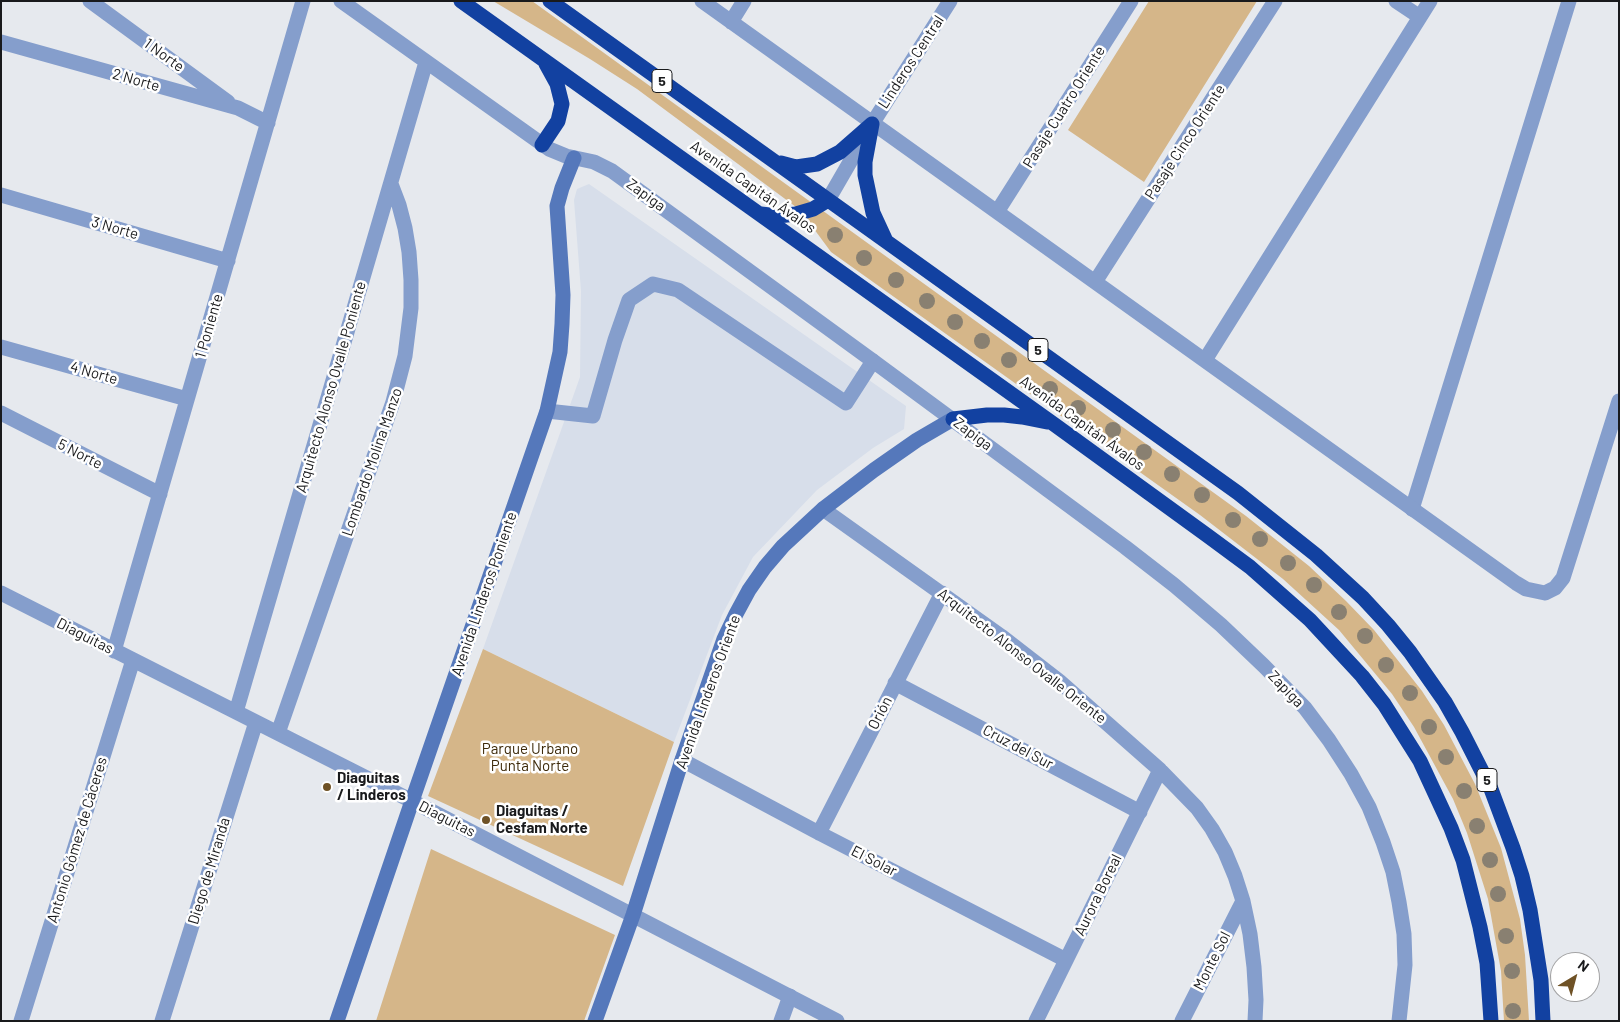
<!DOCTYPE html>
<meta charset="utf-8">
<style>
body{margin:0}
#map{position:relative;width:1620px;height:1022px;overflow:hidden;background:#e6e9ee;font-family:Barlow,sans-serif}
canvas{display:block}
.frame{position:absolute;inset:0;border:2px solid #191a1c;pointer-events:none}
.north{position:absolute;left:1550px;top:952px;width:50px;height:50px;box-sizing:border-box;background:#fff;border:1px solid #a3a3a4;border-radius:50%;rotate:37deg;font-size:14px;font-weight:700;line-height:20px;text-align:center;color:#191a1c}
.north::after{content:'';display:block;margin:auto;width:18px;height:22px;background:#6f5226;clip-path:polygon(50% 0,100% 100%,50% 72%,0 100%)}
</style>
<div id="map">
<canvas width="1620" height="1022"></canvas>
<div class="frame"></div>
<div class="north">N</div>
</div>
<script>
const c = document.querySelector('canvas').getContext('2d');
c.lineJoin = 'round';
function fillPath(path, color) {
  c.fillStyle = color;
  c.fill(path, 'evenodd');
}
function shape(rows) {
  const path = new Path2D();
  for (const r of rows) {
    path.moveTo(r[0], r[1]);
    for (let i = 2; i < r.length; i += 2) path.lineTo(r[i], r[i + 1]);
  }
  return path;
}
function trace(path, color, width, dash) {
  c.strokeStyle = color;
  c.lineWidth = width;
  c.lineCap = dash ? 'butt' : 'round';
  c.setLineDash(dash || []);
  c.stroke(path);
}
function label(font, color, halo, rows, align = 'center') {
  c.font = font + ' Barlow,sans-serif';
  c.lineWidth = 5;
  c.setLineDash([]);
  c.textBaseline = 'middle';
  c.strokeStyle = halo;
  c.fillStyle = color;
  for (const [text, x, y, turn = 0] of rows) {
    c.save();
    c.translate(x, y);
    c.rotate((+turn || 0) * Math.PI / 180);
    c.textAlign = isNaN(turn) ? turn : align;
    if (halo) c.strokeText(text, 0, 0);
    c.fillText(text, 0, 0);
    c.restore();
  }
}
const built = shape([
 [589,184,906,406,904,429,873,448,817,490,753,557,722,615,674,742,483,649,580,377,581,291,574,200,577,189]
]);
const green = shape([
 [493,1,532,1,1246,516,1309,566,1346,601,1374,630,1422,691,1444,725,1475,784,1501,848,1520,919,1525,955,1529,1021,1504,1021,1501,971,1488,899,1467,833,1453,799,1414,727,1392,694,1339,630,1283,579,1200,515,831,252,800,210,637,89,590,59],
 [1149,1,1257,1,1144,182,1068,130],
 [483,649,674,742,623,886,428,796],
 [431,849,615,935,584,1021,376,1021]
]);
const lane = shape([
 [547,411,593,416,615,340,629,300,653,284,678,290,846,403,873,361],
 [1412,509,1569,1],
 [781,1021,790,996]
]);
const street = shape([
 [90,1,228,102],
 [341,1,549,149,566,156,594,162,612,171,873,361,1125,547,1174,585,1221,625,1264,666,1305,708,1329,740,1351,774,1369,807,1383,842,1393,872,1399,902,1404,934,1405,965,1399,1021],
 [702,1,1516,583,1526,589,1545,593,1555,588,1563,578,1619,401],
 [1396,1,1420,17],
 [731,22,744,1],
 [1,42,238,108,268,123],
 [1,195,228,261],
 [828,200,872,124,950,1],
 [997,212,1131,1],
 [1095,282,1275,1],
 [1,347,187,399],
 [1205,360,1430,1],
 [1,413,160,494],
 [823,509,1001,636,1059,681,1160,770,1197,808,1212,829,1225,852,1235,876,1243,901,1250,934,1254,967,1256,1000,1255,1021],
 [1,593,412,801,837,1021],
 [114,651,303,1],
 [895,683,1140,812],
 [236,712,426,62],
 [278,733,393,402,405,356,411,308,411,280,409,252,405,228,399,205,391,184],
 [682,760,819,833,1066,960],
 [819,833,942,593],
 [21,1021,133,660],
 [162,1021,256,722],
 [1036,1021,1160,770],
 [1182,1021,1243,901]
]);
const secondary = shape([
 [337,1021,412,801,547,411,560,352,562,324,563,295,557,206,562,188,574,158],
 [595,1021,633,915,682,760,724,639,736,614,749,590,765,567,783,546,823,509,874,470,917,440,953,419]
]);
const highway = shape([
 [461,1,1055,425,1208,536,1250,567,1310,620,1362,676,1384,704,1420,761,1451,828,1463,860,1480,927,1487,963,1491,1021],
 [550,1,1238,493,1316,555,1363,598,1388,625,1410,652,1445,702,1462,732,1491,789,1513,848,1522,876,1530,910,1541,980,1543,1021],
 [872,124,865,162,865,175,873,213,885,239],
 [542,145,558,121,562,104,557,84,546,64],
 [781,163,796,167,817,164,840,152,872,124],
 [761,214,778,216,796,214,813,209,828,200],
 [953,419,987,415,1004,415,1022,417,1047,422]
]);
const trees = [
 [835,235],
 [864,258],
 [896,280],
 [927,301],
 [955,322],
 [982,341],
 [1009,360],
 [1050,389],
 [1078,408],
 [1113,430],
 [1144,452],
 [1172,474],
 [1202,495],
 [1233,520],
 [1260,539],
 [1288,563],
 [1314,585],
 [1339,612],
 [1365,636],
 [1386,665],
 [1410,693],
 [1429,727],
 [1446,757],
 [1464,791],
 [1477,826],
 [1490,860],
 [1498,894],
 [1506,936],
 [1512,971],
 [1513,1011]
];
const markers = [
 [327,787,5,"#6f5226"],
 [486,820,5,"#6f5226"]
];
const shields = [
 [662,81,20],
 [1038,350,20],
 [1487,780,20]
];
const shieldNames = [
 ["5",662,81],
 ["5",1038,350],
 ["5",1487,780]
];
const streetNames = [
 ["1 Norte",164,55,36],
 ["Linderos Central",911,62,-57],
 ["2 Norte",136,80,16],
 ["Pasaje Cuatro Oriente",1064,107,-58],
 ["Pasaje Cinco Oriente",1185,142,-57],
 ["Avenida Capitán Ávalos",753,187,35],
 ["Zapiga",646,195,36],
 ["3 Norte",115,228,16],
 ["1 Poniente",209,326,-74],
 ["4 Norte",94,373,16],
 ["Arquitecto Alonso Ovalle Poniente",331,387,-74],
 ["Avenida Capitán Ávalos",1082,423,36],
 ["Zapiga",973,434,37],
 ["5 Norte",80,454,27],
 ["Lombardo Molina Manzo",372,462,-71],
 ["Avenida Linderos Poniente",484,594,-71],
 ["Diaguitas",85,636,27],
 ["Arquitecto Alonso Ovalle Oriente",1022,656,38],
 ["Zapiga",1286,689,46],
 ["Avenida Linderos Oriente",708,692,-70],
 ["Orión",880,713,-63],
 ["Cruz del Sur",1018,747,28],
 ["Diaguitas",447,819,27],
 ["Antonio Gómez de Cáceres",77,840,-73],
 ["El Solar",874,861,27],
 ["Diego de Miranda",209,871,-73],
 ["Aurora Boreal",1098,895,-64],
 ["Monte Sol",1212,961,-63]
];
const parkNames = [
 ["Parque Urbano",530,749],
 ["Punta Norte",530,766]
];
const poiNames = [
 ["Diaguitas",337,778],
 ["/ Linderos",337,795],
 ["Diaguitas /",496,811],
 ["Cesfam Norte",496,828]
];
fillPath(built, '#d7deea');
fillPath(green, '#d5b689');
trace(lane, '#859ecc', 15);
trace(street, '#859ecc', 15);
trace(secondary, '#5578bb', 15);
trace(highway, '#1241a1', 15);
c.fillStyle = '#898071';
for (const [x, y] of trees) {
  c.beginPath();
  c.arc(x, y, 8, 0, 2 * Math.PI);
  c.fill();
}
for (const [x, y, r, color] of markers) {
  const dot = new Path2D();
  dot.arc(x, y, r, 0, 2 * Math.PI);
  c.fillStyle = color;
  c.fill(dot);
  trace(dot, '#fff', 2);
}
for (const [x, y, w] of shields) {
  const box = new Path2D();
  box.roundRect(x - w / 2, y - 11.5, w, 23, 4);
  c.fillStyle = '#fff';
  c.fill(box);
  trace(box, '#191a1c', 1);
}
label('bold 14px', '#191a1c', null, shieldNames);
label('15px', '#191a1c', '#fff', streetNames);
label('15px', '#3d2a0a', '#fff', parkNames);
label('bold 15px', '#191a1c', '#fff', poiNames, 'left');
</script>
